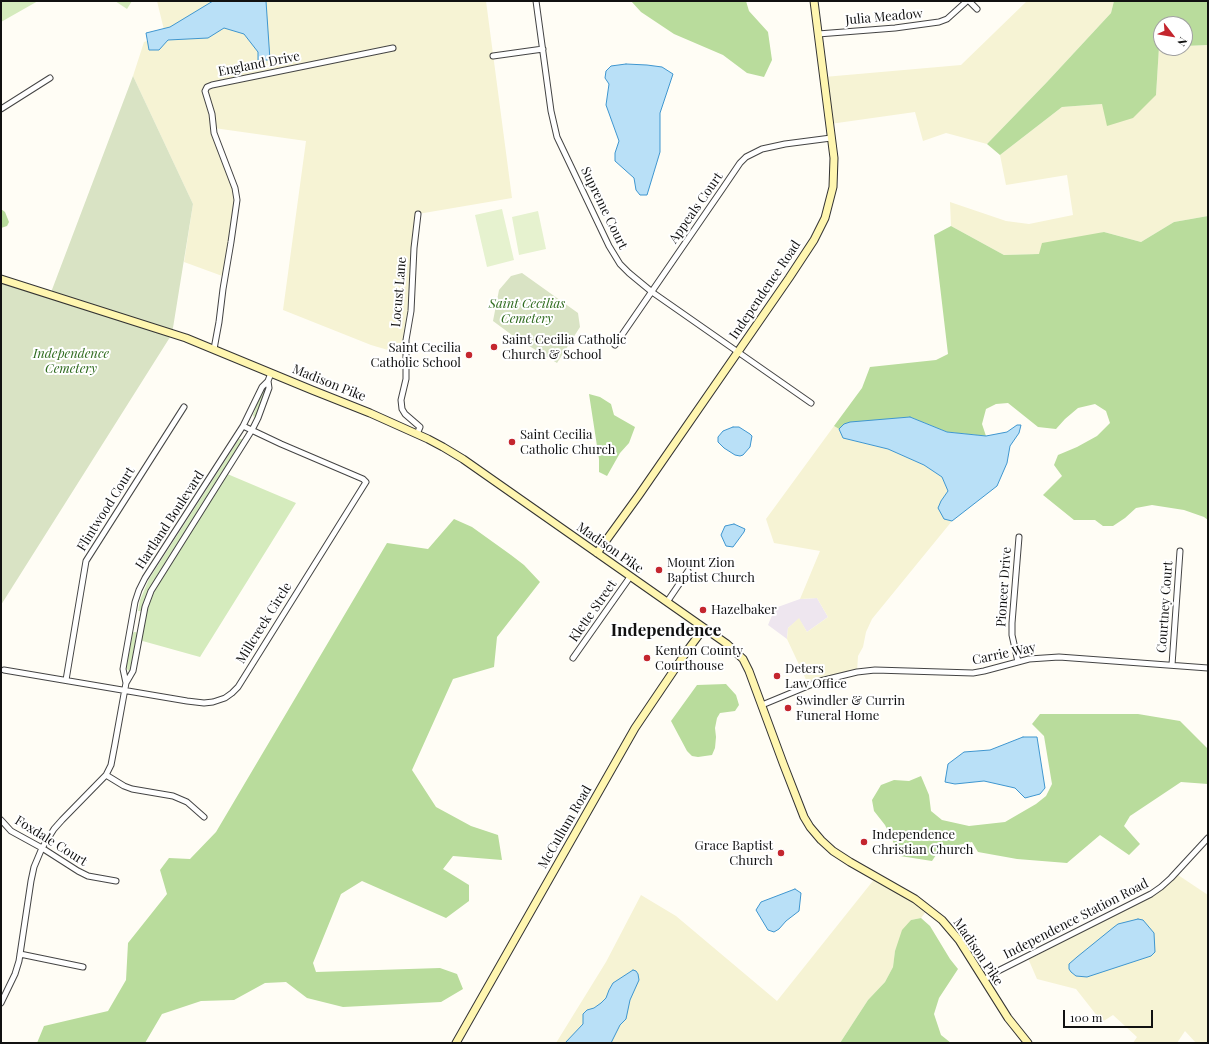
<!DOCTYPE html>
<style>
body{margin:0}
#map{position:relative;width:1209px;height:1044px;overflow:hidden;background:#fffdf5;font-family:"Playfair Display",serif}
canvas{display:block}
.frame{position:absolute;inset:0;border:2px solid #111;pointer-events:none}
.north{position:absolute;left:1153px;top:16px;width:40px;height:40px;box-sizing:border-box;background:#fff;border:1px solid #a0a0a0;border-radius:50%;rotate:121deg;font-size:11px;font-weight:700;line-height:16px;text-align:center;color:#111}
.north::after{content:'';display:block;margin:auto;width:14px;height:18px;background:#c4262e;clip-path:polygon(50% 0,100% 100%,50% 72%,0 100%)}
.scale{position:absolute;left:1063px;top:1010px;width:90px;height:18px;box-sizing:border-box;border:2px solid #111;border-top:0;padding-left:5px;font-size:12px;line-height:14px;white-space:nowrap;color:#111;-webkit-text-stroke:3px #fff;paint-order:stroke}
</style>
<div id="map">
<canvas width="1209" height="1044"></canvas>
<div class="frame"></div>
<div class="north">N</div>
<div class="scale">100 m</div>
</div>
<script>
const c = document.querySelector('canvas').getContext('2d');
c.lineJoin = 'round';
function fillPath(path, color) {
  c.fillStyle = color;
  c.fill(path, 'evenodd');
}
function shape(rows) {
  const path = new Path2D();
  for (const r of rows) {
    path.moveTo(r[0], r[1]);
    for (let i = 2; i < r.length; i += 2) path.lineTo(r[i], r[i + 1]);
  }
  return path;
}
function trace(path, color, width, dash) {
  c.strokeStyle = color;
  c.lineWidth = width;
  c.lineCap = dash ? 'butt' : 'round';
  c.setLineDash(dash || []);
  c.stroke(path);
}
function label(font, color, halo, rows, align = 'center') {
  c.font = font + ' "Playfair Display",serif';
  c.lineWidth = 4;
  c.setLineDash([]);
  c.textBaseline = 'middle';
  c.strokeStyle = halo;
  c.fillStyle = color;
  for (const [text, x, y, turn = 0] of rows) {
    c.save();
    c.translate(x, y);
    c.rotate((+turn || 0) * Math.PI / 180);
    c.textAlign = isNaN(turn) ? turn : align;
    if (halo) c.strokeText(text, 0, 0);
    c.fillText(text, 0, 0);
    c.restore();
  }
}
const industrial = shape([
 [817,598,828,617,807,632,799,619,788,628,787,639,768,625,775,608,800,599]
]);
const farmland = shape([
 [157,1,486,1,512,198,418,214,405,355,371,345,283,310,306,141,214,128,237,200,225,277,184,262,193,204,133,76,144,42,165,34],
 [1027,1,1114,1,1111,13,1047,82,987,144,946,133,923,141,915,112,830,124,824,77,961,65],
 [1208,45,1208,216,1174,222,1141,242,1104,232,1039,254,1004,255,951,226,950,202,1006,221,1029,224,1073,215,1067,175,1006,185,1000,155,1062,107,1102,104,1156,95,1159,46,1161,46,1161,48,1185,48,1185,46],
 [834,426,839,429,843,438,888,449,924,465,942,477,948,491,941,501,944,519,952,521,872,619,866,632,863,647,858,656,857,672,809,686,787,639,788,628,799,618,807,632,828,617,817,598,800,599,820,551,774,543,766,519],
 [1175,873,1208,895,1208,1043,1196,1043,1185,1031,1177,1043,1133,1043,1137,1037,1113,1015,1102,1022,1076,989,1037,979,1027,956,1140,901],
 [876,877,928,909,921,918,911,920,895,951,893,967,885,982,868,1000,840,1043,556,1043,606,962,641,895,676,916,777,1001]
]);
const green = shape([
 [1,1,38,1,1,22],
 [115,1,132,1,127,9],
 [264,389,266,391,255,418,254,418,253,415,262,391],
 [239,439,242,439,242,443,158,574,148,592,141,611,138,611,140,600,149,579],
 [225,473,296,503,200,657,139,640,151,591],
 [134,632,136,632,137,633,130,670,129,671,126,668,133,633]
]);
const forest = shape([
 [631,1,746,1,749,11,768,32,772,60,764,77,747,73,723,55,674,34,641,12],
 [1114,1,1208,1,1208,45,1185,46,1185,24,1161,24,1161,46,1159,47,1156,95,1133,118,1107,126,1102,104,1062,107,1000,155,987,144,1047,82,1111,13],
 [1,209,5,212,9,222,7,226,1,228],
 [1208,216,1208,520,1204,517,1184,510,1152,505,1136,508,1125,518,1113,526,1103,526,1095,520,1074,520,1043,495,1062,476,1054,465,1058,455,1077,447,1097,436,1110,423,1106,411,1095,404,1078,408,1065,419,1056,429,1038,427,1008,403,996,404,986,409,982,424,986,436,947,432,910,417,844,424,839,429,834,426,862,388,870,367,936,360,948,354,934,235,951,226,1004,255,1039,254,1042,243,1104,232,1141,242,1174,222],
 [589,394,600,397,611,404,614,415,635,427,629,443,620,453,607,476,599,472,599,459],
 [454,519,472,527,511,555,524,565,540,582,497,637,494,667,453,679,412,770,436,807,471,826,498,835,502,860,453,856,443,869,469,885,469,901,446,918,362,881,341,894,313,963,316,972,440,968,457,974,463,989,441,1002,343,1007,307,998,286,982,265,983,234,1000,201,1001,162,1014,145,1043,37,1043,44,1026,108,1011,126,980,128,943,167,894,160,870,169,858,190,859,216,832,387,543,428,549],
 [726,684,736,695,739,705,735,711,720,713,717,718,715,728,716,737,715,748,712,755,698,757,692,756,687,751,671,721,697,685],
 [1040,714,1138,714,1180,721,1208,749,1208,784,1181,782,1130,816,1124,826,1140,844,1129,855,1100,835,1067,863,1017,859,978,852,972,842,940,849,932,861,900,856,885,825,874,811,872,800,881,785,894,780,909,781,921,776,929,795,931,811,942,820,969,826,1005,822,1036,804,1046,796,1052,784,1044,736,1032,724],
 [921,918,930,926,950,959,958,969,939,998,934,1014,941,1035,951,1043,840,1043,868,1000,885,982,893,967,895,951,902,930,911,920]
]);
const cemetery = shape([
 [133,76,193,204,172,334,1,605,1,279,50,295],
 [522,273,578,313,580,327,557,363,516,338,493,321,499,290,511,276]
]);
const pitch = shape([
 [502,209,514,260,487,267,475,215],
 [538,211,546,249,519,255,512,217]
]);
const water = shape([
 [213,1,266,1,270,60,258,60,258,52,244,34,224,28,208,38,168,40,159,50,149,50,146,33,170,27,213,1],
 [626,64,647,65,662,67,673,74,660,113,660,152,647,195,640,195,636,190,634,178,615,161,615,153,619,141,606,105,609,84,605,78,606,71,611,66,626,64],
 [910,417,947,432,986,436,1007,432,1017,425,1021,425,1019,433,1010,446,1007,463,997,486,952,521,944,519,938,508,941,501,948,491,942,477,924,465,888,449,843,438,839,429,844,424,850,422,910,417],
 [733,427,739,427,750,434,752,436,750,447,743,455,740,456,735,455,724,448,718,442,718,437,723,431,733,427],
 [734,524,745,529,744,532,733,547,726,546,721,535,725,526,734,524],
 [1023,737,1037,737,1045,788,1040,794,1025,798,1015,788,984,781,955,784,945,782,948,764,964,752,990,750,1023,737],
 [795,889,801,893,799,911,786,921,779,929,774,932,768,930,756,910,761,902,795,889],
 [1138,919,1143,920,1154,933,1155,952,1151,956,1087,977,1076,976,1071,972,1069,969,1069,964,1077,957,1114,927,1118,924,1138,919],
 [633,970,636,971,638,974,639,980,630,1000,626,1019,620,1025,611,1043,565,1043,583,1024,583,1014,587,1010,594,1008,601,1003,606,998,609,990,613,983,633,970]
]);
const street = shape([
 [536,1,551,111,557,137,609,246,620,264,629,273,652,292,811,403],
 [969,1,977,9],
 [818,34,895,28,939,22,947,19,967,1],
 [493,56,543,49],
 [1,109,50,78],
 [615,345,723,188,740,163,746,157,762,149,785,144,831,138],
 [214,349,219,322,223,289,231,242,237,200,235,188,214,133,212,114,205,91,207,87,212,85,393,48],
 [417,434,420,427,405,414,402,409,401,400,406,379,406,340,411,311,414,248,418,214],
 [667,602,688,571],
 [573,658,630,577],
 [1018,662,1012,635,1012,623,1019,537],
 [1172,665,1180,551],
 [4,670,187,701,204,703,213,702,225,698,232,693,238,687,366,482,363,479,281,444,243,426],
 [66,680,86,561,184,407],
 [126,683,123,669,135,602,139,590,145,578,243,426,262,387,268,381,271,373],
 [762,705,820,681,857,672,875,670,973,673,984,671,1029,659,1059,657,1208,668],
 [106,775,124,786,132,789,173,796,187,802,204,817],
 [1,820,11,831,42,848,78,871,88,876,116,881],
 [20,954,83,967],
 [984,980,994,973,1151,894,1161,887,1171,878,1208,838],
 [1,1003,15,974,19,961,31,881,34,867,42,848,54,829,62,820,106,775,111,765,115,744,126,683,133,671,145,607,151,591,252,430,258,418,269,388,268,381]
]);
const secondary = shape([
 [1,279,186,338,312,390,370,413,428,439,443,447,463,459,727,644,743,659,749,671,783,763,804,817,810,827,821,840,833,851,850,862,915,899,942,920,959,940,1008,1018,1028,1043],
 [597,553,639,495,789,278,814,240,825,218,833,187,834,158,814,1],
 [456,1043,635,728,687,651,704,628]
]);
const markers = [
 [494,347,4,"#c4262e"],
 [469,355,4,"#c4262e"],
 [512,442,4,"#c4262e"],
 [659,570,4,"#c4262e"],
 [703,610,4,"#c4262e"],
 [647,658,4,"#c4262e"],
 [777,676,4,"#c4262e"],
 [788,708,4,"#c4262e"],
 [864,842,4,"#c4262e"],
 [781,853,4,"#c4262e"]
];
const streetNames = [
 ["Julia Meadow",884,17,-5],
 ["England Drive",259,64,-11],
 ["Supreme Court",604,208,64],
 ["Appeals Court",696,208,-55],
 ["Independence Road",765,290,-56],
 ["Locust Lane",399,292,-85],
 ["Madison Pike",329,383,22],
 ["Flintwood Court",106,509,-58],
 ["Hartland Boulevard",170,520,-57],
 ["Madison Pike",610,548,35],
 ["Pioneer Drive",1004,587,-86],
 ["Courtney Court",1165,607,-86],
 ["Klette Street",593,611,-55],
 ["Millcreek Circle",264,623,-58],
 ["Carrie Way",1004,654,-12],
 ["McCullum Road",565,827,-60],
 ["Foxdale Court",51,841,32],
 ["Independence Station Road",1076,919,-27],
 ["Madison Pike",978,952,56]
];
const parkNames = [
 ["Saint Cecilias",527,304],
 ["Cemetery",527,319],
 ["Independence",71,354],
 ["Cemetery",71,369]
];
const poiNames = [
 ["Saint Cecilia Catholic",502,340],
 ["Church & School",502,355],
 ["Saint Cecilia",461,348,"right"],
 ["Catholic School",461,363,"right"],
 ["Saint Cecilia",520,435],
 ["Catholic Church",520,450],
 ["Mount Zion",667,563],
 ["Baptist Church",667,578],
 ["Hazelbaker",711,610],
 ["Kenton County",655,651],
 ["Courthouse",655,666],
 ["Deters",785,669],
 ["Law Office",785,684],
 ["Swindler & Currin",796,701],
 ["Funeral Home",796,716],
 ["Independence",872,835],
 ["Christian Church",872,850],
 ["Grace Baptist",773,846,"right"],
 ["Church",773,861,"right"]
];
const districtNames = [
 ["Independence",666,631]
];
fillPath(industrial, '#eee6ef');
fillPath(farmland, '#f6f3d4');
fillPath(green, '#d5ebbd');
fillPath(forest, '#b9dc9c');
fillPath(cemetery, '#d9e3c4');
fillPath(pitch, '#e6f2cf');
fillPath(water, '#b9e0f7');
trace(water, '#3f96cf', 1);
trace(street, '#444', 7);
trace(secondary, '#333', 9);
trace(street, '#fff', 5);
trace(secondary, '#fff6b0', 7);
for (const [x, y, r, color] of markers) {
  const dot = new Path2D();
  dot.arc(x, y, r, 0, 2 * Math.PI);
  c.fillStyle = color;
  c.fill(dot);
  trace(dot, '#fff', 1.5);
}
label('13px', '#111', '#fff', streetNames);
label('italic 13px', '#2f6b1f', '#fff', parkNames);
label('13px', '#111', '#fff', poiNames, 'left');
label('bold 17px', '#111', '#fff', districtNames);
</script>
